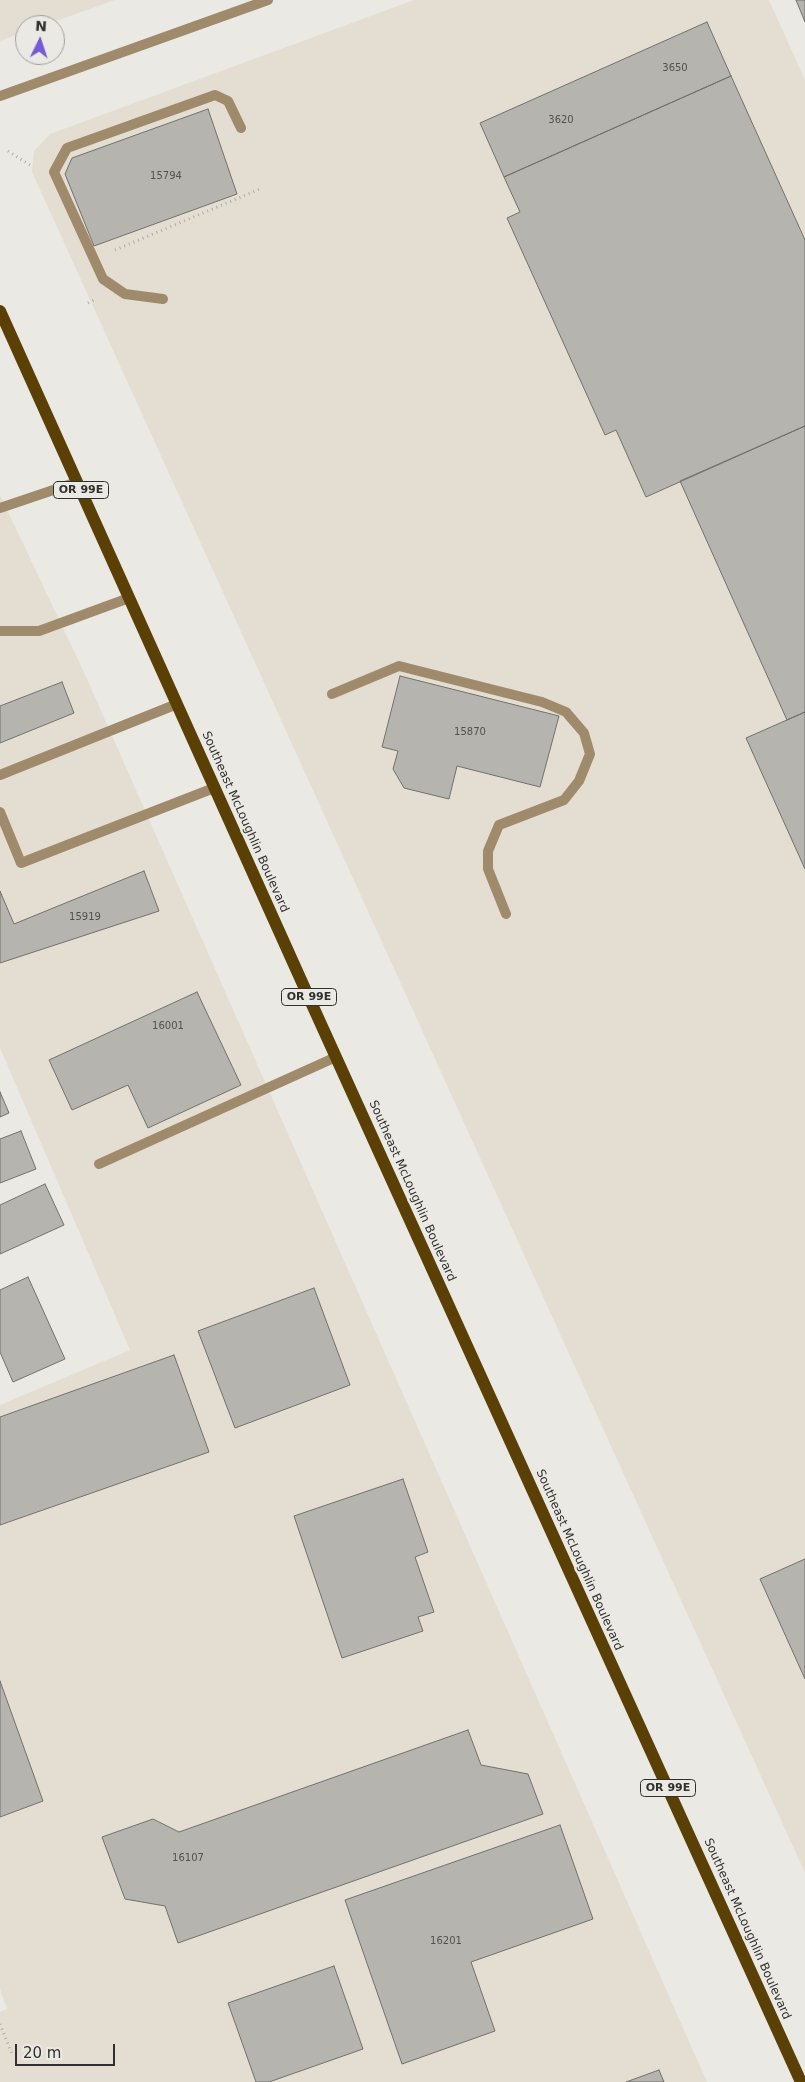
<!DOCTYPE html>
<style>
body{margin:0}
#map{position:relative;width:805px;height:2082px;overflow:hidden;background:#ebe9e4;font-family:"DejaVu Sans",sans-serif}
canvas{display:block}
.north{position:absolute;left:15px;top:15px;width:50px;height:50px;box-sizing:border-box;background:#ebe9e4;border:1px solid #a19f9b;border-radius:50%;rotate:4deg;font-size:14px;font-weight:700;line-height:20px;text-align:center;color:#31302e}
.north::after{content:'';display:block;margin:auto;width:18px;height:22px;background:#775ad5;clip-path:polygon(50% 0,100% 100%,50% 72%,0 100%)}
.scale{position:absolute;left:15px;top:2044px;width:100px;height:22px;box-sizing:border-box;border:2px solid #31302e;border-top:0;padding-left:6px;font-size:15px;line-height:18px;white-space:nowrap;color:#31302e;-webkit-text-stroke:4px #ebe9e4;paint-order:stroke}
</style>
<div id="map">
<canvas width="805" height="2082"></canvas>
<div class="north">N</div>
<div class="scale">20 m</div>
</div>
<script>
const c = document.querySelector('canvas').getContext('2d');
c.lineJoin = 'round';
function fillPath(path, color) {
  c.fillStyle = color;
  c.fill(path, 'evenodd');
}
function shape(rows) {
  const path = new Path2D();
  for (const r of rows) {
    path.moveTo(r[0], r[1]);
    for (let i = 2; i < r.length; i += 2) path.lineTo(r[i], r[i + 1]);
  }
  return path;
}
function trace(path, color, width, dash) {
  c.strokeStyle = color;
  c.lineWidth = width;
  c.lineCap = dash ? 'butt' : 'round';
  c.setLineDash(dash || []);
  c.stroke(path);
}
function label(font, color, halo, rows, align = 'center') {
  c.font = font + ' "DejaVu Sans",sans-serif';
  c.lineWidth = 5;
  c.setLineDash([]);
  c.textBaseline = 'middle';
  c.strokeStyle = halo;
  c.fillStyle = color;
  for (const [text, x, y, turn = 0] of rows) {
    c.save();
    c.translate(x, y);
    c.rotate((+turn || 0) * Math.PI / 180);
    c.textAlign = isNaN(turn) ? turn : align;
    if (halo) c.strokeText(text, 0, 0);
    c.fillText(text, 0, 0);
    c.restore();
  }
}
const built = shape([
 [0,0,115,0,45,25,25,25,25,32,0,41],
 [414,0,769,0,805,80,805,1873,32,172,34,151,50,134],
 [0,495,83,670,707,2082,0,2082,0,2012,7,2009,0,1989,0,1405,130,1350,0,1048]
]);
const building = shape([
 [796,0,805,0,805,22,796,0],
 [707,22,731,76,504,177,480,123,707,22],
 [731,76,805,240,805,426,646,497,616,430,605,435,507,218,520,212,504,177,731,76],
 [208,109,237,194,94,246,65,174,72,158,208,109],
 [805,426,805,712,787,720,680,481,805,426],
 [400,676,559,716,540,787,457,766,449,799,404,788,393,769,398,751,382,747,400,676],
 [62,682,74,713,0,743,0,706,62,682],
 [805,712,805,869,746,738,805,712],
 [144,871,159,911,0,963,0,891,14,924,144,871],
 [197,992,241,1085,148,1128,128,1085,72,1110,49,1060,197,992],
 [0,1092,9,1113,0,1117,0,1092],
 [21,1131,36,1169,0,1183,0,1139,21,1131],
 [45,1184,64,1225,0,1254,0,1205,45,1184],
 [28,1277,65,1359,13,1382,0,1352,0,1290,28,1277],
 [314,1288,350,1385,235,1428,198,1331,314,1288],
 [174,1355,209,1452,0,1525,0,1417,174,1355],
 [403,1479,428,1552,415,1557,434,1612,418,1617,423,1631,342,1658,294,1516,403,1479],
 [805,1559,805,1679,760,1579,805,1559],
 [0,1681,43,1801,0,1817,0,1681],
 [468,1730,481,1765,528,1774,543,1814,178,1943,165,1906,125,1899,102,1837,153,1819,179,1832,468,1730],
 [560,1825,593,1919,471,1962,495,2031,402,2064,345,1900,560,1825],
 [334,1966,363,2049,269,2082,256,2082,228,2003,334,1966],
 [659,2070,664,2082,626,2082,659,2070]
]);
const path = shape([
 [8,151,33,167],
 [115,250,260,189],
 [88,303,94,300],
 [0,2024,12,2054]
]);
const service = shape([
 [163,299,125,294,103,279,54,172,67,148,215,95,228,101,241,128],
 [0,508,77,482],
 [0,631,39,631,129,598],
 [332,694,399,666,542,702,566,712,584,733,590,754,579,781,564,800,499,825,488,851,488,869,506,914],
 [0,775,177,704],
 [0,812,21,863,214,788],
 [99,1164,336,1057]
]);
const tertiary = shape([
 [0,96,268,0]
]);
const primary = shape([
 [0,311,310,1000,801,2082]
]);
const numberNames = [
 ["3650",675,68],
 ["3620",561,120],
 ["15794",166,176],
 ["15870",470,732],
 ["15919",85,917],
 ["16001",168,1026],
 ["16107",188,1858],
 ["16201",446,1941]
];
const shields = [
 [81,490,55],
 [309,997,55],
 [668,1788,55]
];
const shieldNames = [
 ["OR 99E",81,490],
 ["OR 99E",309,997],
 ["OR 99E",668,1788]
];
const streetNames = [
 ["Southeast McLoughlin Boulevard",245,822,66],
 ["Southeast McLoughlin Boulevard",412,1191,66],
 ["Southeast McLoughlin Boulevard",579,1560,66],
 ["Southeast McLoughlin Boulevard",747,1929,66]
];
fillPath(built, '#e4ded2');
fillPath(building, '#b6b4af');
trace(building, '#73716d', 1);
trace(path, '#aeaca8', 3, [1, 4]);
trace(service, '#9f8b6b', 10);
trace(tertiary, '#9f8b6b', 10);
trace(primary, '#5b4006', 12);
label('10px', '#52514e', null, numberNames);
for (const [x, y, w] of shields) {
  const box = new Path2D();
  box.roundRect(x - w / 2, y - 8.5, w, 17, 4);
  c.fillStyle = '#ebe9e4';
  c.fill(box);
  trace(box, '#31302e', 1);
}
label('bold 11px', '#31302e', null, shieldNames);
label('12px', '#31302e', '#ebe9e4', streetNames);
</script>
